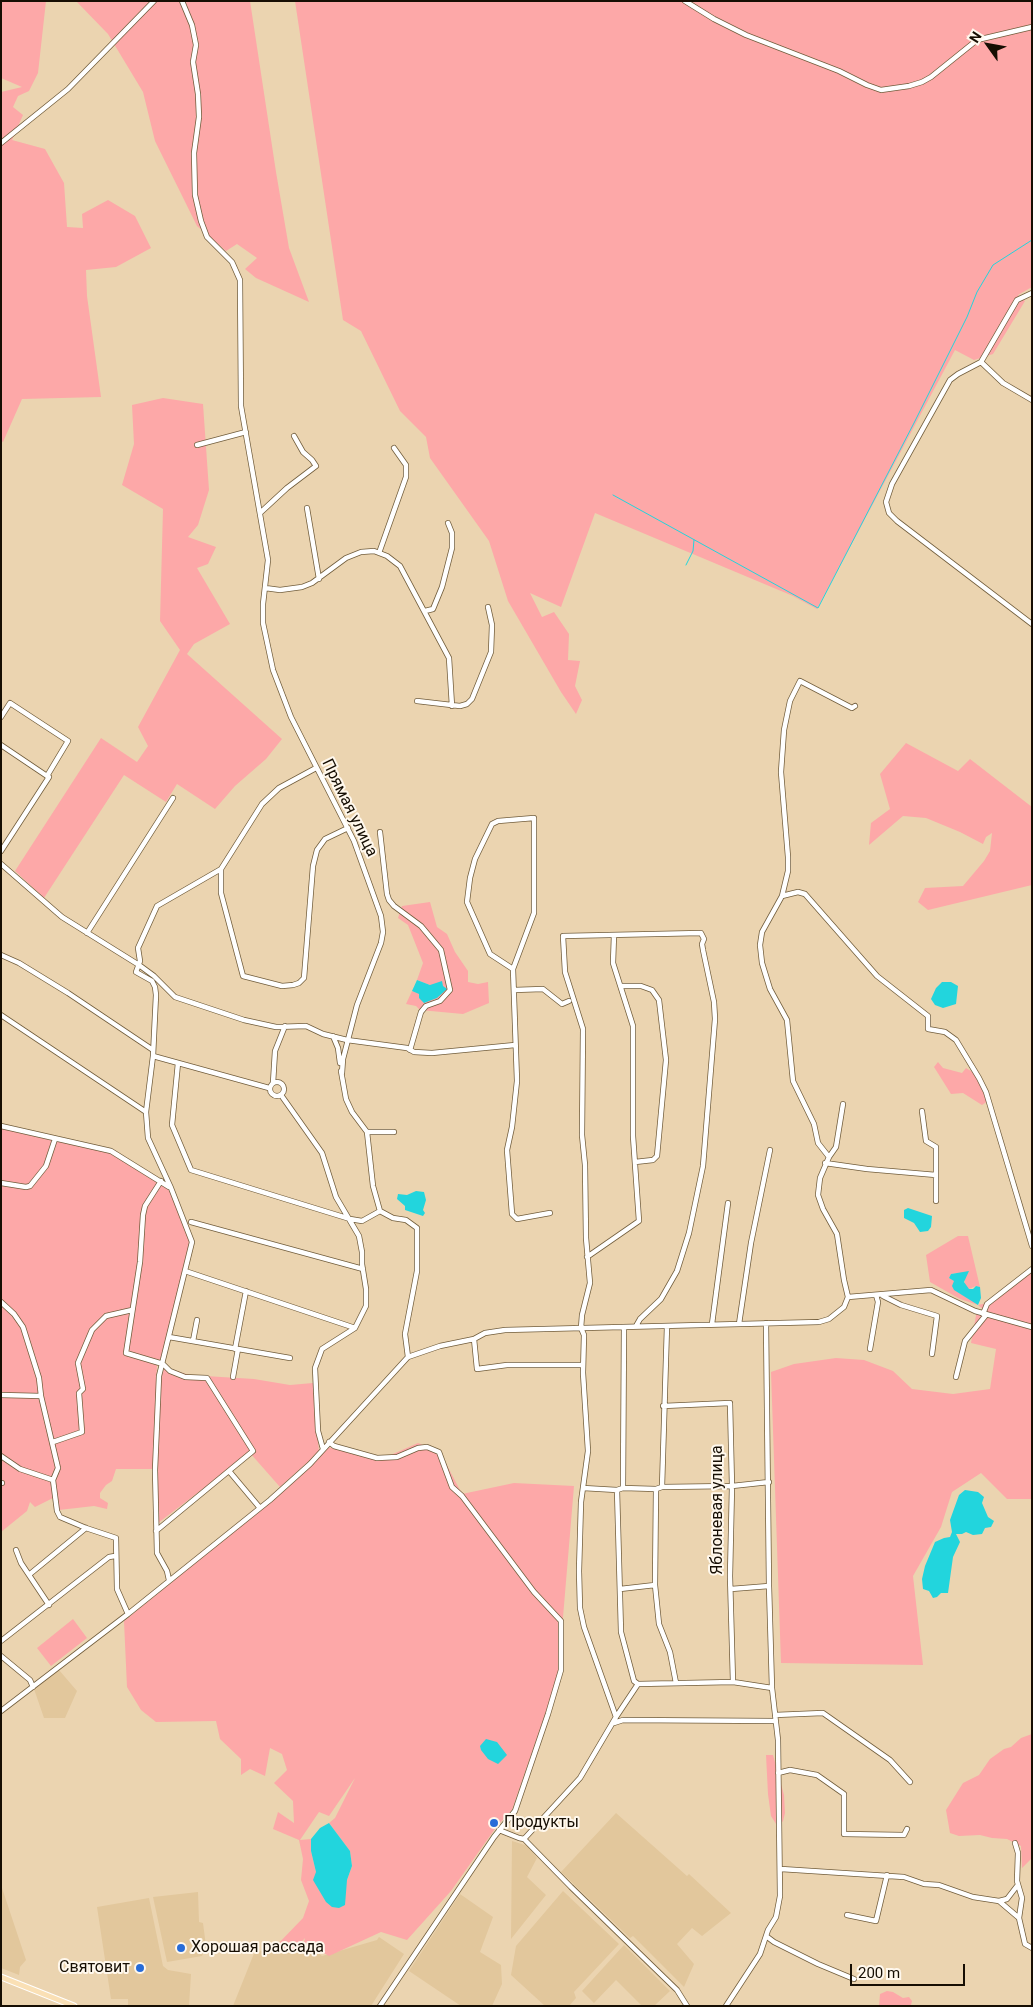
<!DOCTYPE html>
<meta charset="utf-8">
<style>
body{margin:0}
#map{position:relative;width:1033px;height:2007px;overflow:hidden;background:#ebd4b0;font-family:Roboto,sans-serif}
canvas{display:block}
.frame{position:absolute;inset:0;border:2px solid #160e03;pointer-events:none}
.north{position:absolute;left:963px;top:20px;width:50px;height:50px;-webkit-text-stroke:4px #fff8ed;paint-order:stroke;rotate:302deg;font-size:14px;font-weight:700;line-height:20px;text-align:center;color:#160e03}
.north::after{content:'';display:block;margin:auto;width:18px;height:22px;background:#160e03;clip-path:polygon(50% 0,100% 100%,50% 72%,0 100%)}
.scale{position:absolute;left:850px;top:1964px;width:115px;height:22px;box-sizing:border-box;border:2px solid #160e03;border-top:0;padding-left:6px;font-size:15px;line-height:18px;white-space:nowrap;color:#160e03;-webkit-text-stroke:4px #fff8ed;paint-order:stroke}
</style>
<div id="map">
<canvas width="1033" height="2007"></canvas>
<div class="frame"></div>
<div class="north">N</div>
<div class="scale">200 m</div>
</div>
<script>
const c = document.querySelector('canvas').getContext('2d');
c.lineJoin = 'round';
function fillPath(path, color) {
  c.fillStyle = color;
  c.fill(path, 'evenodd');
}
function shape(rows) {
  const path = new Path2D();
  for (const r of rows) {
    if (r.length === 3) {
      path.moveTo(r[0] + r[2], r[1]);
      path.arc(r[0], r[1], r[2], 0, 2 * Math.PI);
      continue;
    }
    path.moveTo(r[0], r[1]);
    for (let i = 2; i < r.length; i += 2) path.lineTo(r[i], r[i + 1]);
  }
  return path;
}
function trace(path, color, width, dash) {
  c.strokeStyle = color;
  c.lineWidth = width;
  c.lineCap = dash ? 'butt' : 'round';
  c.setLineDash(dash || []);
  c.stroke(path);
}
function label(font, color, halo, rows, align = 'center') {
  c.font = font + ' Roboto,sans-serif';
  c.lineWidth = 4;
  c.setLineDash([]);
  c.textBaseline = 'middle';
  c.strokeStyle = halo;
  c.fillStyle = color;
  for (const [text, x, y, turn = 0] of rows) {
    c.save();
    c.translate(x, y);
    c.rotate((+turn || 0) * Math.PI / 180);
    c.textAlign = isNaN(turn) ? turn : align;
    if (halo) c.strokeText(text, 0, 0);
    c.fillText(text, 0, 0);
    c.restore();
  }
}
const built = shape([
 [59,1670,77,1691,65,1718,44,1718,34,1689],
 [616,1813,687,1876,689,1874,731,1913,702,1936,692,1928,677,1944,694,1964,684,1987,633,1936,630,1938,561,1872],
 [512,1841,528,1846,537,1858,527,1877,546,1895,511,1939],
 [1,1885,26,1960,20,1967,19,1975,1,1968],
 [563,1891,619,1944,574,1992,576,1998,569,2006,545,2006,511,1975,516,1946],
 [198,1892,199,1922,203,1923,206,1946,202,1956,167,1962,153,1897],
 [460,1894,493,1917,480,1952,501,1965,502,1984,492,2006,461,2006,409,1971],
 [149,1898,163,1966,168,1970,191,1974,189,2006,128,2006,128,1999,111,1999,97,1907],
 [379,1937,404,1954,371,2006,233,2006,255,1951,293,1950,304,1942,322,1956,377,1940],
 [624,1945,670,1991,654,2006,642,2006,616,1980,594,2003,582,1991]
]);
const green = shape([
 [1,1,46,1,38,73,29,91,18,96,13,107,23,115,12,140,45,149,64,183,67,227,83,228,82,214,108,200,135,216,151,248,116,267,86,270,87,296,101,397,22,399,3,442,1,441,1,92,22,87,1,78],
 [76,1,250,1,276,172,289,248,309,302,256,278,245,269,257,258,237,244,226,251,197,226,155,141,143,92,108,34],
 [295,1,1032,1,1032,287,1018,295,1025,301,993,354,974,360,955,350,817,609,793,596,595,513,561,607,530,593,542,617,554,612,569,634,568,660,580,661,575,686,582,700,576,714,561,692,508,601,489,541,430,458,426,437,400,411,361,331,343,320],
 [163,398,203,404,209,490,198,525,188,537,216,547,208,564,197,568,230,624,194,644,187,654,282,739,266,759,235,786,215,809,177,784,166,802,124,775,44,898,15,871,101,738,137,762,148,746,138,727,180,650,160,621,163,509,122,485,134,444,132,405],
 [906,743,958,771,970,759,1032,807,1032,885,928,910,918,902,925,888,963,886,984,861,990,851,992,833,986,837,983,844,960,832,926,818,903,816,869,845,871,823,890,809,880,774],
 [430,902,437,927,447,934,455,952,468,971,468,982,478,984,488,982,489,1003,463,1014,420,1010,416,1006,406,1004,412,991,420,994,430,985,417,980,423,963,408,925,398,918,402,906],
 [938,1062,943,1068,962,1073,966,1068,976,1074,988,1101,982,1105,963,1093,951,1094,934,1067],
 [1,1124,110,1150,168,1187,190,1241,171,1326,162,1357,157,1362,154,1469,116,1469,112,1481,106,1485,100,1493,100,1498,108,1503,107,1509,94,1506,59,1510,53,1498,35,1507,30,1502,27,1511,1,1532],
 [958,1236,968,1236,980,1287,976,1286,969,1289,965,1286,964,1272,958,1274,956,1273,951,1274,949,1278,955,1281,966,1296,978,1305,991,1302,1032,1272,1032,1324,986,1312,978,1305,960,1299,930,1282,926,1255],
 [977,1310,1032,1329,1032,1499,1007,1499,981,1473,952,1492,941,1527,913,1576,923,1665,781,1663,771,1372,794,1364,836,1358,864,1360,893,1371,912,1389,953,1394,990,1389,996,1349,971,1343],
 [165,1367,189,1375,254,1379,290,1385,313,1383,319,1452,280,1487,250,1453,158,1523,157,1466,161,1376],
 [418,1443,440,1452,462,1494,514,1483,574,1486,558,1677,512,1810,497,1826,451,1891,407,1940,381,1932,329,1956,304,1942,305,1938,294,1950,275,1947,303,1918,309,1901,301,1880,303,1859,299,1840,273,1829,278,1812,294,1823,293,1801,274,1783,287,1770,282,1754,270,1748,265,1776,250,1769,241,1775,241,1759,220,1739,216,1721,156,1722,141,1710,127,1687,124,1621,273,1500,327,1447,384,1458],
 [355,1778,335,1818,329,1823,350,1851,352,1866,347,1880,316,1872,311,1851,311,1839,300,1840,319,1812,329,1816],
 [73,1619,87,1638,51,1666,37,1648],
 [1032,1734,1032,1858,1022,1868,1021,1846,1007,1839,992,1838,980,1835,959,1836,950,1833,946,1810,963,1783,979,1775,990,1759,1004,1749,1011,1747,1021,1738],
 [766,1755,773,1755,784,1795,785,1813,783,1821,778,1827,771,1816,768,1794],
 [887,1991,893,1992,903,1998,909,1997,912,2001,911,2005,879,2006,880,1994]
]);
const water = shape([
 [417,980,430,985,442,981,443,986,447,989,437,998,424,1003,419,998,419,994,412,991],
 [942,982,951,982,958,986,956,1004,943,1008,935,1005,931,999,936,988],
 [416,1191,424,1192,426,1200,423,1210,425,1213,423,1216,405,1210,405,1206,397,1199,398,1194,407,1195],
 [908,1208,932,1216,931,1227,928,1231,920,1232,914,1223,904,1218,904,1210],
 [969,1271,964,1282,969,1289,973,1289,976,1286,980,1287,981,1298,978,1305,954,1290,952,1286,954,1281,949,1278,951,1274],
 [965,1490,978,1492,984,1497,982,1503,988,1517,994,1521,991,1527,985,1528,982,1534,973,1535,966,1532,962,1534,956,1534,960,1542,953,1557,948,1593,941,1593,937,1597,933,1598,929,1591,923,1589,922,1579,925,1566,935,1542,944,1538,950,1537,952,1532,950,1520,959,1495],
 [486,1739,497,1742,507,1755,498,1764,488,1759,481,1750,480,1746],
 [329,1823,350,1851,352,1866,347,1880,345,1905,339,1908,332,1907,326,1902,313,1880,316,1872,311,1851,311,1839,320,1828]
]);
const stream = shape([
 [613,495,818,608,914,423,967,317,977,292,993,265,1032,240],
 [686,565,693,551,694,540]
]);
const minor = shape([
 [182,1,192,25,196,45,193,62,198,94,199,117,194,153,195,195,201,221,207,237,232,262,240,280,241,406,268,560,263,604,263,623,273,670,291,717,354,841,381,916,383,932,381,943,357,1005,343,1059,342,1073],
 [685,1,714,19,746,35,839,71,867,85,881,90,909,86,922,82,931,77,977,40,1032,27],
 [1,143,68,89,154,1],
 [1032,293,1017,300,981,362,958,374,950,380,892,484,886,502,889,513,897,521,1032,624],
 [981,362,1003,383,1032,400],
 [197,445,246,432],
 [307,508,319,579],
 [260,513,287,488,316,466,312,460,303,452,294,436],
 [379,553,406,477,406,465,394,448],
 [265,588,280,590,302,587,312,583,346,558,361,552,374,551,387,556,400,566,449,658,452,706],
 [425,611,433,609,442,587,452,548,452,533,448,523],
 [417,701,460,706,467,704,472,699,491,652,492,625,488,607],
 [1,717,10,703,68,741,47,776,49,777,1,851],
 [1,745,47,776],
 [380,832,387,894,389,900,394,906,421,926,441,950,450,990,440,1001,426,1006,421,1012,410,1050],
 [1,864,62,917,139,965,154,976,175,997,244,1020,276,1027,306,1026,323,1034,347,1040,407,1048,414,1052,432,1053,515,1045],
 [221,869,221,893,243,976,282,986,293,985,299,983,304,978,313,866,317,850,325,839,348,828],
 [782,896,798,892,805,894,877,976,928,1016,928,1029,945,1032,956,1040,979,1078,986,1092,1032,1246],
 [87,933,173,798],
 [1,955,19,963,68,993,153,1050],
 [513,969,490,954,467,902,470,878,475,859,492,824,498,821,534,818,534,913,513,969,517,1081,512,1127,507,1150,512,1214,517,1219,550,1213],
 [621,986,641,986,652,990,659,1000,666,1060,657,1156,653,1160,635,1162],
 [514,990,543,989,562,1004,569,1001],
 [1,1015,146,1112],
 [333,1036,338,1048,340,1063],
 [153,1056,269,1088],
 [178,1063,172,1125,191,1170,350,1219,362,1221,380,1211],
 [341,1071,346,1099,352,1112,367,1132,373,1186,380,1211,393,1218,406,1220,417,1228,417,1271,405,1334,408,1357],
 [277,1089,7],
 [273,1083,275,1051,285,1026],
 [281,1095,322,1153,336,1197,359,1236,362,1252,362,1264,366,1289,366,1306,355,1328,322,1349,315,1368,318,1431,323,1449],
 [922,1111,926,1141,936,1147,936,1201],
 [1,1126,111,1151,169,1187],
 [367,1132,394,1132],
 [829,1157,836,1147,843,1104],
 [825,1163,867,1169,936,1175],
 [1,1183,26,1187,30,1186,46,1166,55,1139],
 [191,1222,363,1269],
 [587,1257,639,1221,633,1136,633,1026,613,963,614,935],
 [185,1271,355,1328],
 [883,1296,901,1305,937,1316,932,1354],
 [848,1297,931,1290,975,1311,1032,1327],
 [1,1302,14,1314,23,1327,39,1378,41,1396,58,1468,53,1480],
 [983,1314,987,1304,1032,1269],
 [712,1324,728,1203],
 [739,1324,751,1243,770,1150],
 [169,1337,290,1358],
 [474,1339,477,1369,507,1365,583,1365],
 [193,1341,197,1320],
 [235,1349,246,1291],
 [870,1349,878,1302,876,1295],
 [233,1377,238,1349],
 [956,1377,965,1341,986,1315],
 [1,1395,41,1396],
 [663,1406,730,1403,732,1486,730,1576,733,1682],
 [53,1442,82,1432,79,1393,83,1389,78,1363,92,1330,106,1316,132,1310],
 [329,1442,334,1446,377,1458,397,1457,418,1448,427,1447,439,1452,452,1487,462,1496,534,1592,561,1621,561,1670,548,1714,515,1811,494,1837,380,2006],
 [1,1456,20,1469,53,1480,57,1511,60,1517,86,1528,116,1538,117,1589,128,1614],
 [229,1471,260,1508],
 [1,1483,2,1483],
 [662,1487,667,1326],
 [583,1488,617,1490,623,1488,656,1489,662,1487,732,1486,769,1482],
 [623,1488,624,1327],
 [656,1489,655,1585,659,1624,670,1652,676,1683],
 [617,1490,621,1632,634,1681,638,1684],
 [156,1531,253,1451,207,1378,185,1377,170,1371,163,1364,126,1353,140,1262,143,1215,145,1206,161,1181],
 [16,1550,21,1563,49,1605],
 [30,1574,86,1528],
 [169,1580,167,1571,157,1553,155,1470,159,1376,192,1242,171,1188,148,1138,146,1112,153,1056,156,995,155,987,152,981,136,972,140,961,138,948,157,906,221,869,262,804,279,788,316,768],
 [620,1589,655,1585],
 [731,1589,769,1586],
 [1,1641,109,1557,115,1556],
 [1,1656,30,1680,33,1687],
 [1,1711,128,1614,270,1500,310,1464,408,1357,440,1346,474,1339,485,1333,505,1330,819,1322,829,1319,844,1307,848,1297,844,1280,837,1234,823,1209,818,1195,820,1178,829,1157,818,1143,814,1124,793,1081,787,1020,770,989,762,963,760,945,762,932,782,896,788,871,788,857,781,772,784,730,790,701,800,681,852,708,855,706],
 [775,1715,823,1713,890,1760,910,1782],
 [616,1717,584,1627,580,1608,579,1571,581,1502,588,1451,583,1373,584,1335,581,1328,582,1315,590,1283,586,1238,585,1165,582,1135,583,1029,565,972,563,936,701,933,704,939,702,944,703,950,714,1002,715,1019,703,1166,689,1233,677,1271,661,1299,640,1319,636,1326],
 [614,1723,623,1720,775,1721],
 [778,1773,790,1770,817,1775,844,1794,844,1834,904,1835,907,1829],
 [499,1830,519,1838,524,1839,571,1887,677,1990,687,2006],
 [524,1839,580,1778,616,1717,638,1684,733,1682,772,1688],
 [1015,1843,1018,1853,1017,1881,1022,1898,1019,1918,1025,1944,1032,1948],
 [781,1869,904,1877,924,1884,939,1885,973,1897,999,1901,1019,1918],
 [999,1901,1007,1899,1017,1886],
 [847,1915,876,1921,887,1875],
 [766,1936,774,1942,818,1964,854,1979],
 [726,2006,760,1954,768,1930,776,1917,780,1896,778,1740,772,1688,769,1586,766,1323]
]);
const major = shape([
 [1,1977,74,2006]
]);
const markers = [
 [494,1823,5,"#286cd8"],
 [181,1948,5,"#286cd8"],
 [140,1968,5,"#286cd8"]
];
const streetNames = [
 ["Прямая улица",349,808,64],
 ["Яблоневая улица",718,1510,-90]
];
const poiNames = [
 ["Продукты",504,1823],
 ["Хорошая рассада",191,1948],
 ["Святовит",130,1968,"right"]
];
fillPath(built, '#e2c79c');
fillPath(green, '#fda8a8');
fillPath(water, '#22d5dd');
trace(stream, '#22d5dd', 1);
trace(minor, '#715d3c', 6);
trace(major, '#fff', 7);
trace(minor, '#fff', 4.5);
trace(major, '#fae0b5', 5);
for (const [x, y, r, color] of markers) {
  const dot = new Path2D();
  dot.arc(x, y, r, 0, 2 * Math.PI);
  c.fillStyle = color;
  c.fill(dot);
  trace(dot, '#fff8ed', 2);
}
label('16px', '#160e03', '#fff8ed', streetNames);
label('16px', '#160e03', '#fff8ed', poiNames, 'left');
</script>
